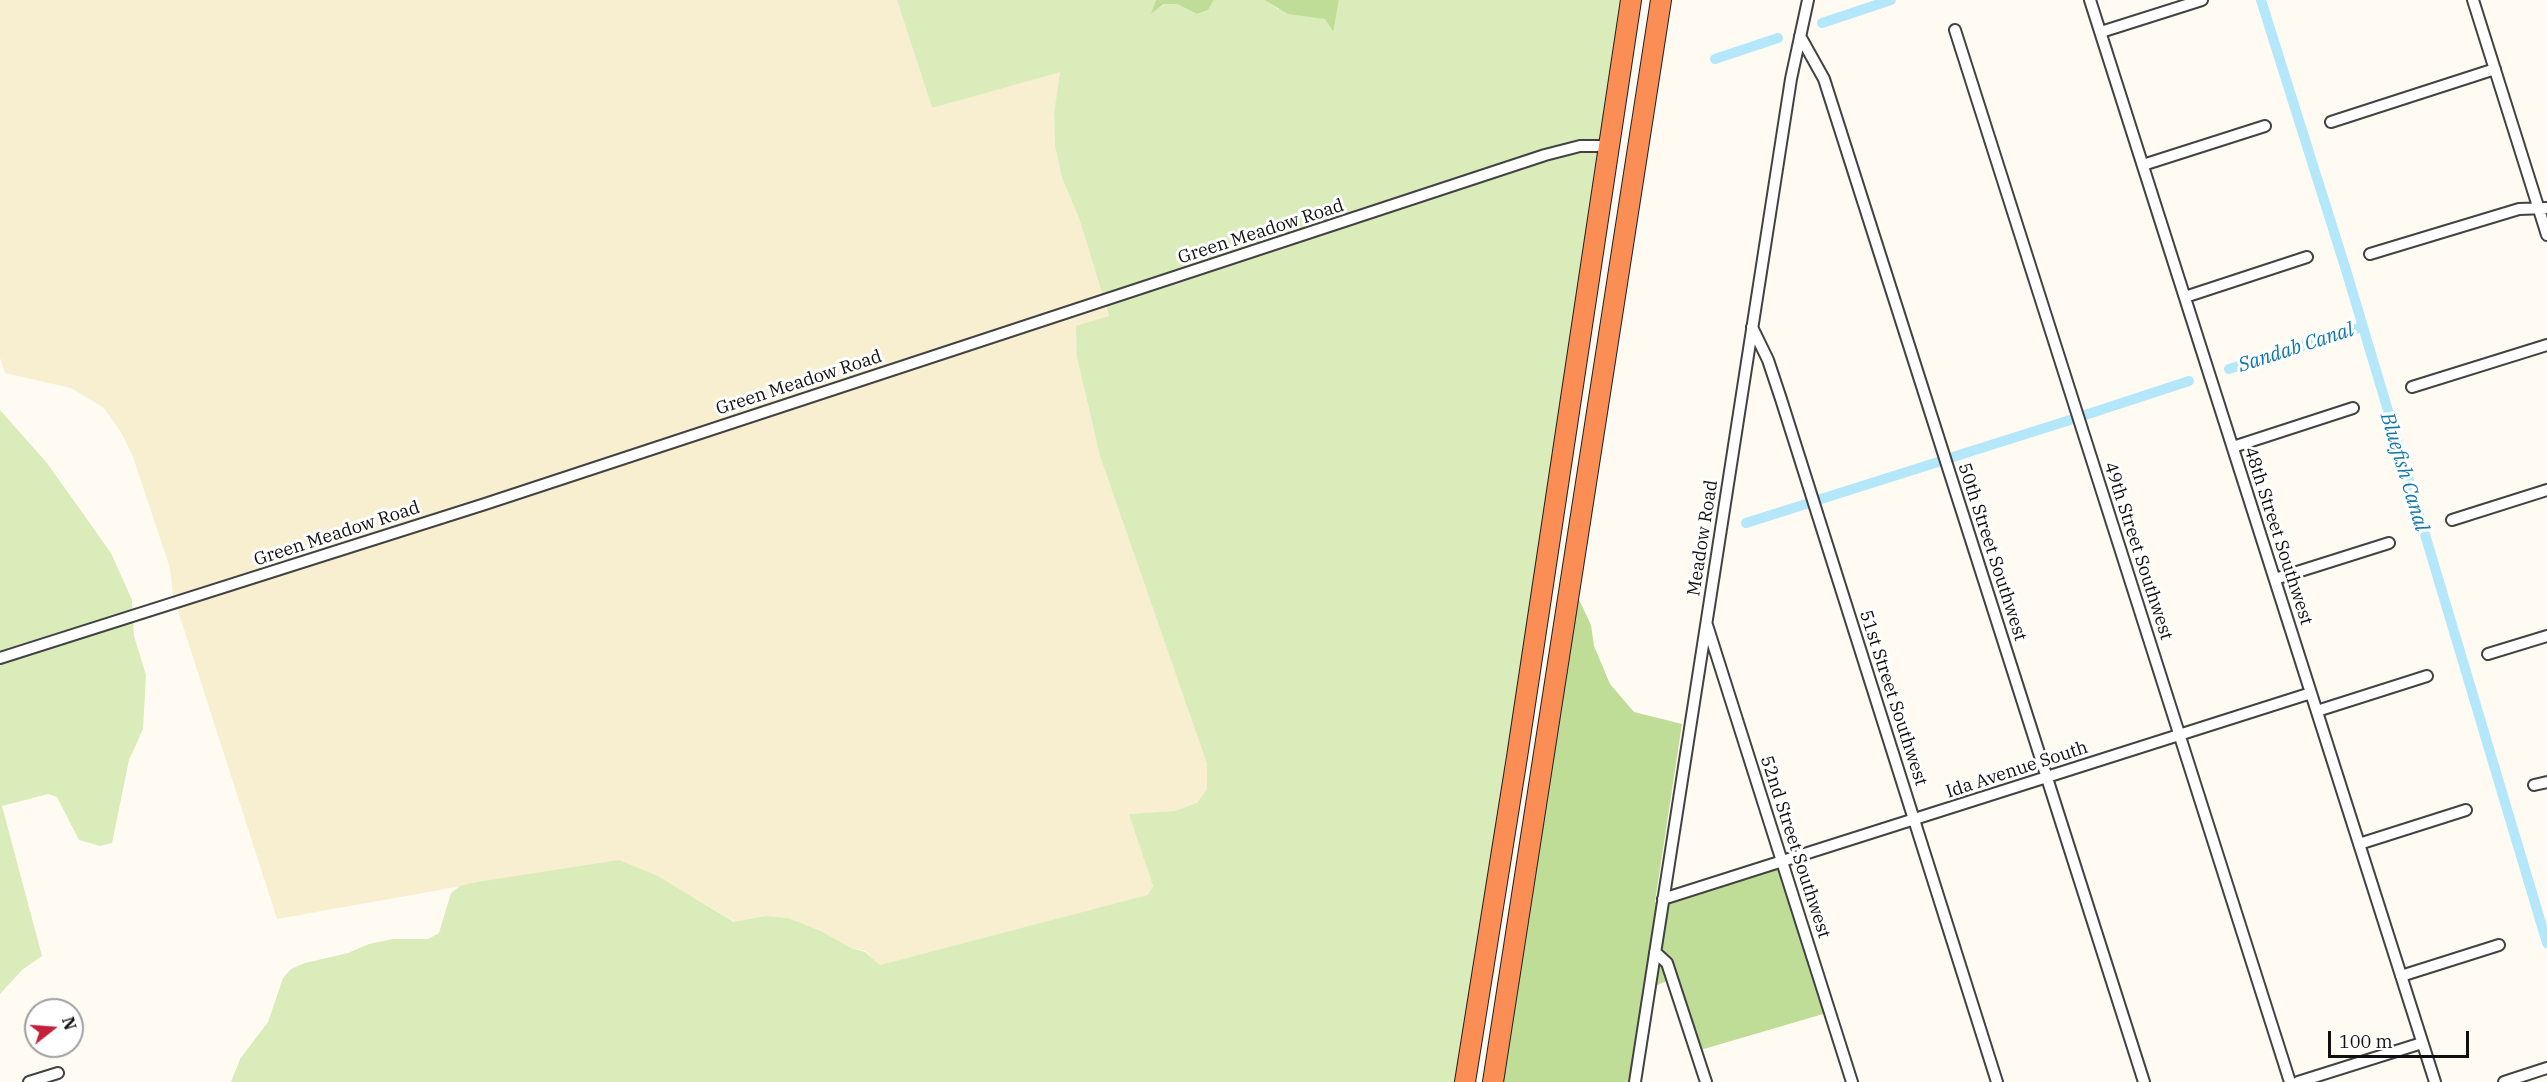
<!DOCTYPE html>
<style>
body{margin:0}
#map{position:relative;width:2547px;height:1082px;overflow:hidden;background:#fffbf2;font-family:"IBM Plex Serif",serif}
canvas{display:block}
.north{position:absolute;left:24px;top:998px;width:60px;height:60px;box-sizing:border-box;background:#fff;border:2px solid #9f9f9f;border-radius:50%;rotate:73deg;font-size:16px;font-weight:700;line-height:24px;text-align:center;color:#0f0f0f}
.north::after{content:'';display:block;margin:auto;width:21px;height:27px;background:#c7203b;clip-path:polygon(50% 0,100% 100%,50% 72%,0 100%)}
.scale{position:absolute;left:2328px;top:1031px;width:141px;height:27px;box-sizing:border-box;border:3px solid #0f0f0f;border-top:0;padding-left:8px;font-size:18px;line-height:21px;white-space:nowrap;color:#0f0f0f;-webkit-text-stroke:4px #fff;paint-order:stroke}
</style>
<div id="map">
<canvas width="2547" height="1082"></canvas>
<div class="north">N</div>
<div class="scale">100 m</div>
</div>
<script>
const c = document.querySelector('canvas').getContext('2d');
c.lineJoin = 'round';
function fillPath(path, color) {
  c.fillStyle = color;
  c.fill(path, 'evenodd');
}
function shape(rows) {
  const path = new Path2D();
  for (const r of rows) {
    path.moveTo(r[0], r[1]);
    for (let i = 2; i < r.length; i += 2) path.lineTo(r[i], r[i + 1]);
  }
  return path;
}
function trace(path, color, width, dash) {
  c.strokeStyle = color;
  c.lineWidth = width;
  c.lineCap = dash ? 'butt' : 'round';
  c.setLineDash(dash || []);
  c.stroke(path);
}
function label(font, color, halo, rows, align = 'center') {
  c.font = font + ' "IBM Plex Serif",serif';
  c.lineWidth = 6;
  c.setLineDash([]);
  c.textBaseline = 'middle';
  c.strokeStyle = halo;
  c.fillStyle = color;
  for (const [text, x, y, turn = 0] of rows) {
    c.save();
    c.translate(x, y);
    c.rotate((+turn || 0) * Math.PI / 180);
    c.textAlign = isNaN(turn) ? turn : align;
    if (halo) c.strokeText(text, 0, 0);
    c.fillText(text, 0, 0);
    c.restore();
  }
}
const farmland = shape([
 [0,0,897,0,932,108,1060,71,1054,113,1055,147,1062,178,1079,218,1109,317,1078,327,1077,358,1100,456,1207,764,1207,789,1198,803,1175,811,1130,814,1153,886,1148,896,880,965,865,951,851,948,821,931,788,918,765,916,735,922,658,876,551,872,529,874,277,919,173,595,170,568,133,457,121,432,104,408,71,388,5,373,0,358]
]);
const green = shape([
 [897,0,1156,0,1152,13,1165,4,1177,4,1197,14,1208,10,1214,0,1264,0,1278,9,1325,19,1334,28,1339,0,1626,0,1460,1082,231,1082,240,1059,268,1022,283,978,291,969,305,963,348,953,369,944,393,939,428,939,439,933,451,893,460,886,477,882,619,860,658,876,734,922,765,916,788,918,821,931,851,948,865,952,880,965,1148,895,1153,886,1129,814,1175,811,1197,803,1207,789,1207,764,1100,456,1077,358,1076,326,1109,316,1079,218,1062,178,1055,146,1054,113,1060,72,932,108],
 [0,410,47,463,111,553,132,600,134,636,146,675,143,729,129,760,112,843,100,846,79,840,57,797,48,794,2,806,42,956,22,970,0,994]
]);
const forest = shape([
 [1156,0,1214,0,1208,10,1197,14,1177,4,1164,4,1151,14],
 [1264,0,1339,0,1334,28,1333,31,1325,19,1288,14],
 [1574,589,1591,625,1594,646,1610,684,1634,712,1682,724,1655,902,1783,865,1830,1012,1697,1051,1672,979,1647,989,1633,1082,1499,1082]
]);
const canal = shape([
 [2261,0,2346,270,2547,943],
 [1822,23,1891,0],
 [1715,59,1778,38],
 [2229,369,2362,327],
 [2085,415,2189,381],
 [1953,457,2070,420],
 [1821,499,1938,462],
 [1746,523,1806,504]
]);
const street = shape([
 [2090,0,2435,1082],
 [2473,0,2547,235],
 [1955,30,2290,1082],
 [2101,32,2202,0],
 [1800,36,1824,79,2144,1082],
 [2331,122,2495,69],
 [2143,165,2265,126],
 [2370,254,2519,209,2547,208],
 [2185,297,2307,257],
 [1752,327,1768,360,1781,399,1997,1082],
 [2412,387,2547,345],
 [2233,447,2353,408],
 [2452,520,2547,490],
 [2275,579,2389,543],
 [1707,625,1852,1082],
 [2488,654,2547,636],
 [0,658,485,504,1545,155,1580,146,1608,146],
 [2317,711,2427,676],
 [2534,785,2547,782],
 [2359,844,2466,810],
 [1663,899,2311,693],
 [1655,952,1667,963,1706,1082],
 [2401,976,2499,945],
 [29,1082,58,1073],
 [1635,1082,1791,79,1808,0],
 [2298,1082,2422,1043],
 [2504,1082,2547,1068]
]);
const highway = shape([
 [1465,1082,1517,757,1631,0],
 [1493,1082,1661,0]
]);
const streetNames = [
 ["Green Meadow Road",1261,232,-18],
 ["Green Meadow Road",799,383,-18],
 ["Green Meadow Road",337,534,-18],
 ["48th Street Southwest",2278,536,72],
 ["Meadow Road",1703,538,-81],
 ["49th Street Southwest",2138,551,72],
 ["50th Street Southwest",1992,552,72],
 ["51st Street Southwest",1893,698,72],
 ["Ida Avenue South",2017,770,-18],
 ["52nd Street Southwest",1795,847,72]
];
const waterNames = [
 ["Sandab Canal",2296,348,-18],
 ["Bluefish Canal",2404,472,73]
];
fillPath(farmland, '#f7efd0');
fillPath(green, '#d9ecb9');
fillPath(forest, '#bfdd97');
trace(canal, '#b4e7f9', 10);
trace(street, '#424242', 14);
trace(highway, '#202020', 22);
trace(street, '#fff', 10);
trace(highway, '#fa8e55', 20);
label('18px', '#0f0f0f', '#fff', streetNames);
label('italic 20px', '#1277a8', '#fff', waterNames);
</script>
